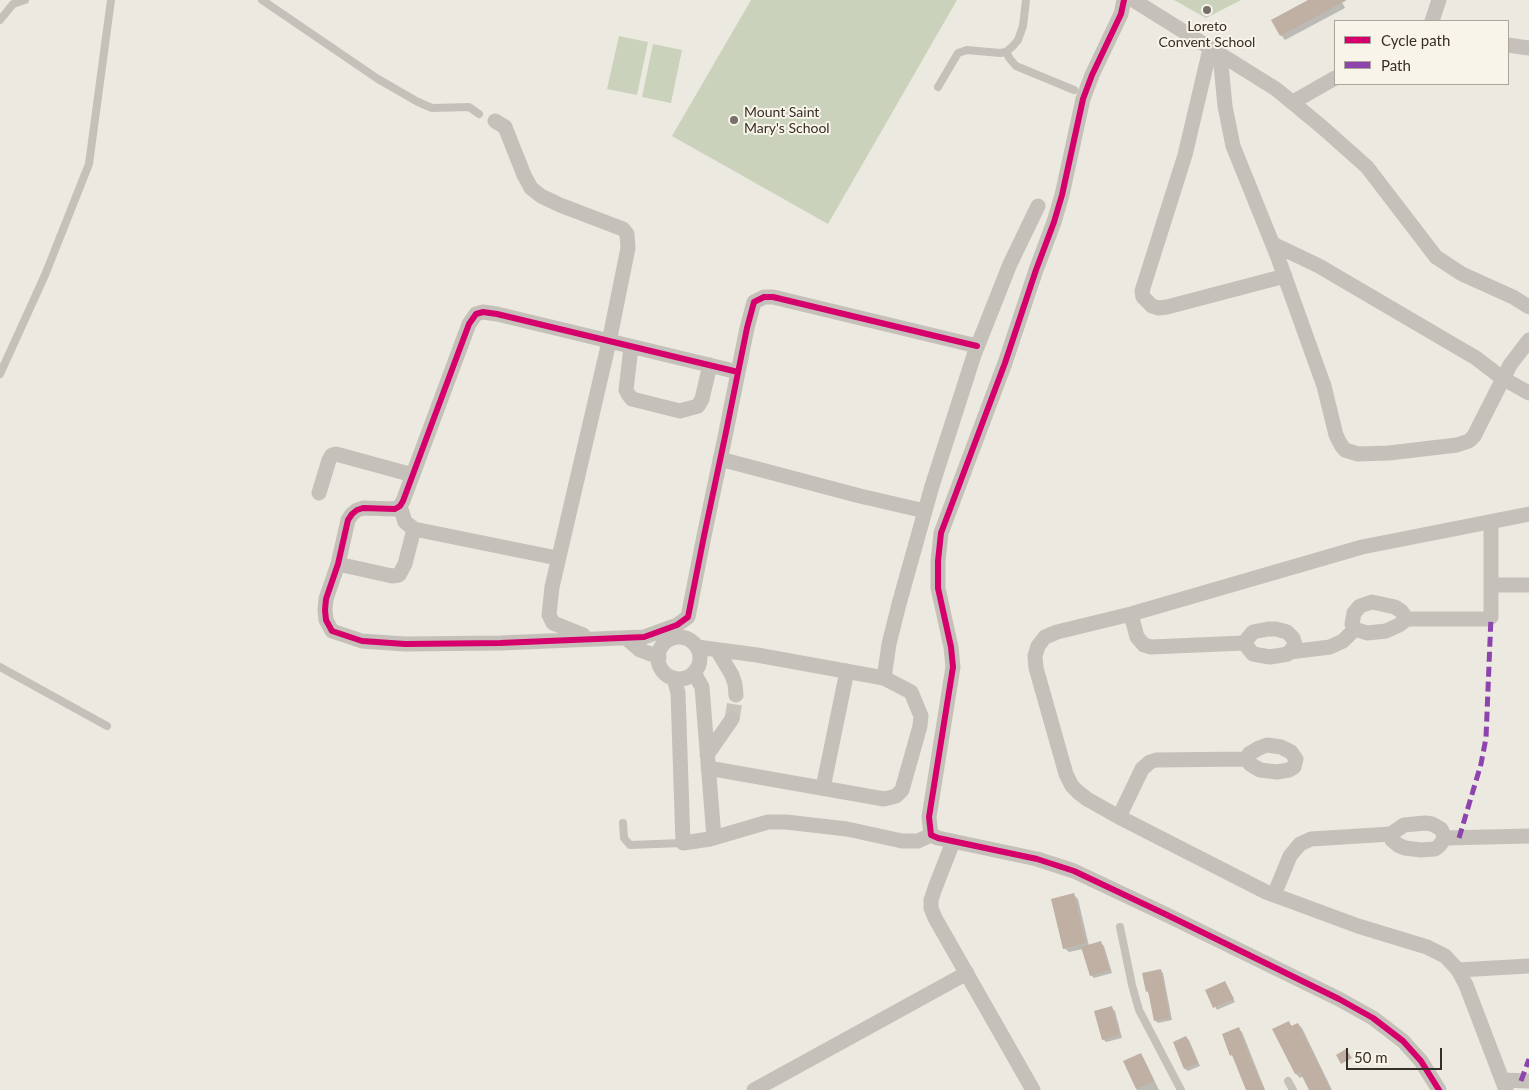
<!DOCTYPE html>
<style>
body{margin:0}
#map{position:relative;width:1529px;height:1090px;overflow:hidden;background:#ece9e1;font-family:Lato,sans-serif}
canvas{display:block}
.legend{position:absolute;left:1334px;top:20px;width:175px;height:65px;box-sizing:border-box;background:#f9f4e9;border:1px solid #aba59c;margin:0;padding:6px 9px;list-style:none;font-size:15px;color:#362f28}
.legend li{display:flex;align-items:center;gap:10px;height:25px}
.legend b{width:25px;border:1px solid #aba59c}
.scale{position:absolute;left:1346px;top:1048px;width:96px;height:22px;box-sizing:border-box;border:2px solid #362f28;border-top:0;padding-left:6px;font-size:15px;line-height:18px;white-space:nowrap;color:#362f28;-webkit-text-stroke:4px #f9f4e9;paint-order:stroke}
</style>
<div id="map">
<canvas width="1529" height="1090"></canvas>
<ul class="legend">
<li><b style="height:6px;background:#d6006c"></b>Cycle path</li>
<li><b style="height:6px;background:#8e44ad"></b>Path</li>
</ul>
<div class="scale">50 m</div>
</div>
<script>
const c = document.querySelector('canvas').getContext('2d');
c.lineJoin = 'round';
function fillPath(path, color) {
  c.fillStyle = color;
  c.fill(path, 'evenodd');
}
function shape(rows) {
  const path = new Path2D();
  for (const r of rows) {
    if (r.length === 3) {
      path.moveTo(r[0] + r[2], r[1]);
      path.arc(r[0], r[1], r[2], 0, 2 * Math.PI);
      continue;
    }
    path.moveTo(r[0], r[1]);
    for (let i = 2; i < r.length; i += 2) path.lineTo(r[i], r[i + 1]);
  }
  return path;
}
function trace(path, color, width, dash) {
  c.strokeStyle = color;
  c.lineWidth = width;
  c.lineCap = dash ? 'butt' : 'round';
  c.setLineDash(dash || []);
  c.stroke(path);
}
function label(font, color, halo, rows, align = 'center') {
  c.font = font + ' Lato,sans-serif';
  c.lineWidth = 4;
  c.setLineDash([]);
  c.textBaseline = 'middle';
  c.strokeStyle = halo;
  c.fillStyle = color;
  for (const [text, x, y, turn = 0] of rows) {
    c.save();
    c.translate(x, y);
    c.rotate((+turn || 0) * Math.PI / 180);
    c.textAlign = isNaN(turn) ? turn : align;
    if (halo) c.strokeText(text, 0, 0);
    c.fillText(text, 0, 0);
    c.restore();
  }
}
const green = shape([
 [751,0,957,0,828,224,672,136],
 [1174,0,1241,0,1206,18],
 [619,36,648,42,637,95,607,89],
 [653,44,682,50,671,103,642,97]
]);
const shadow = shape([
 [1311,0,1341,0,1345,8,1285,40,1281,35],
 [1074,895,1078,899,1089,946,1101,943,1104,946,1112,973,1094,978,1091,975,1083,949,1069,952,1064,948],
 [1161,971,1163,973,1172,1020,1158,1023,1155,1020,1150,995,1147,991],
 [1225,982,1235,1002,1217,1010,1207,990],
 [1112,1008,1115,1011,1122,1038,1106,1042,1103,1039],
 [1289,1023,1293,1027,1298,1024,1302,1028,1332,1090,1311,1090,1304,1076,1300,1078,1296,1074,1274,1029],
 [1239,1029,1242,1032,1265,1090,1247,1090],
 [1186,1037,1189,1040,1200,1066,1188,1071,1185,1069,1174,1042],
 [1140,1055,1143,1057,1159,1090,1137,1090,1125,1062]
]);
const building = shape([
 [1308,0,1347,0,1280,36,1271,20],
 [1074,893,1086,943,1063,949,1051,899],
 [1101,941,1110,970,1090,976,1081,947],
 [1161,969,1170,1018,1154,1021,1148,991,1146,992,1142,973],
 [1225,981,1234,999,1213,1008,1205,990],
 [1112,1006,1120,1035,1102,1040,1094,1011],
 [1289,1021,1291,1026,1298,1023,1331,1090,1309,1090,1300,1072,1295,1074,1272,1029],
 [1239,1027,1252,1063,1265,1090,1246,1090,1232,1055,1230,1056,1222,1034],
 [1186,1036,1198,1063,1184,1069,1173,1042],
 [1346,1049,1352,1058,1341,1064,1336,1055],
 [1141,1053,1154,1081,1136,1089,1123,1061]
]);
const minorTunnel = shape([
 [732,719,736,695]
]);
const service = shape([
 [262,0,378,79,418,102,432,108,469,107,479,114],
 [0,20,13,4,25,0],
 [1006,52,1010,59,1016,66,1074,90],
 [938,87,958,53,967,50,1000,53,1006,52,1013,46,1018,40,1023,26,1026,0],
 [0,374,45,275,89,164,111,0],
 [0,667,107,726],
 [623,823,624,838,630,845,683,843],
 [1120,927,1132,985,1139,1010,1181,1090],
 [1288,1081,1293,1090]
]);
const minor = shape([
 [1124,0,1121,14,1092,75,1083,99,1062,195,1054,222,1036,270,1005,363,941,533,938,561,938,588,951,647,953,667,929,817,931,835,938,838,1037,859,1074,871,1165,914,1339,999,1373,1018,1403,1041,1421,1061,1439,1090],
 [1133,0,1276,89,1322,127,1367,167,1436,257,1462,274,1513,297,1529,307],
 [1432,21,1439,0],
 [1508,45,1529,48],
 [1210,49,1185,155,1142,291,1143,297,1152,306,1159,308,1167,307,1285,276],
 [1220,55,1225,106,1233,146,1277,255,1324,386,1336,435,1341,445,1345,450,1358,454,1389,453,1457,445,1469,441,1474,436,1510,365,1529,340],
 [1293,102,1335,78],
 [495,121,505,127,524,175,531,188,541,196,560,205,615,226,623,229,627,234,628,248,609,342,552,587,549,615,553,623,583,635],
 [1273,244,1319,266,1476,358,1502,378,1529,393],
 [631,347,626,390,628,394,632,399,680,411,698,406,702,399,710,365],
 [738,372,497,314,483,312,476,314,469,324,403,501,400,506,395,509,363,508,357,510,352,514,348,520,338,564,326,599,325,610,326,620,332,631,362,641,405,644,500,643,644,637,677,625,688,617,704,536,726,432,747,328,754,302,764,297,773,297,977,346],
 [720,459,860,496,925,511],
 [319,493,329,460,332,455,336,454,413,475],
 [400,506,405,522,414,529,557,558],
 [1491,522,1491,585,1529,585],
 [338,564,392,576,399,575,405,564,414,529],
 [1131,614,1137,637,1144,645,1151,647,1244,643,1253,632,1268,629,1276,629,1287,632,1293,638,1295,645,1288,654,1270,657,1253,654,1244,643],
 [1355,629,1352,624,1354,613,1360,606,1372,602,1395,607,1401,611,1407,619,1488,619,1491,617,1491,585],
 [1355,629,1367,633,1386,631,1399,625,1407,619],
 [679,658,21],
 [626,638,640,650,659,657],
 [697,647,757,655,884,678],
 [717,650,732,675,735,684,736,695],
 [1290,652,1330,647,1343,641,1355,629],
 [694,673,702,687,714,838],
 [674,678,678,693,683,843,710,839,768,822,786,822,847,829,902,841,918,841,931,835],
 [1267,745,1281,747,1291,752,1296,759,1294,767,1289,770,1277,772,1260,770,1250,764,1247,759,1249,754,1259,748,1267,745],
 [707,755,732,719],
 [708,768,884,799,896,796,902,790,920,726,921,716,911,692,884,678,889,644,899,604,932,486,974,355,1010,264,1038,206],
 [823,788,847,671],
 [1119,817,1142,769,1150,762,1156,760,1247,759],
 [1391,834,1392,840,1398,845,1405,848,1421,850,1435,849,1439,846,1445,838],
 [1445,838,1529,836],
 [953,842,935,888,931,900,931,908,935,918,1033,1090],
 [1274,895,1290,856,1300,844,1311,839,1391,834,1404,825,1425,823,1432,824,1441,829,1445,838],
 [1458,970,1529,966],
 [1502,1080,1529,1081],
 [754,1090,967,973],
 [1506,1090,1466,985,1458,970,1445,956,1427,947,1358,926,1266,892,1119,817,1087,799,1078,792,1072,786,1066,774,1036,668,1035,656,1038,646,1045,637,1057,632,1131,614,1362,547,1529,514]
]);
const quiet = shape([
 [1459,838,1481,764,1486,738,1491,617],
 [1521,1081,1529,1059]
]);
const cycleway = shape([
 [1124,0,1121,14,1092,75,1083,99,1062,195,1054,222,1036,270,1005,363,941,533,938,561,938,588,951,647,953,667,929,817,931,835,938,838,1037,859,1074,871,1165,914,1339,999,1373,1018,1403,1041,1421,1061,1439,1090],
 [738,372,497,314,483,312,476,314,469,324,403,501,400,506,395,509,363,508,357,510,352,514,348,520,338,564,326,599,325,610,326,620,332,631,362,641,405,644,500,643,644,637,677,625,688,617,704,536,726,432,747,328,754,302,764,297,773,297,977,346]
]);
const markers = [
 [1207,10,5,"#767069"],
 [734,120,5,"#767069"]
];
const poiNames = [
 ["Loreto",1207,26],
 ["Convent School",1207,42],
 ["Mount Saint",744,112,"left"],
 ["Mary's School",744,128,"left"]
];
fillPath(green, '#cad2bc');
fillPath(shadow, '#0003');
fillPath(building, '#bfb0a3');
trace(minorTunnel, '#c8c4bc', 15, [15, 8]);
trace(service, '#c5c1ba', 8);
trace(minor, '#c5c1ba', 15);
trace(quiet, '#8e44ad', 5, [10, 5]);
trace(cycleway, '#d6006c', 6);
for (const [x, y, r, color] of markers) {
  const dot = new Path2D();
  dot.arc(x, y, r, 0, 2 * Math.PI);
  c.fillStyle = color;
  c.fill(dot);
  trace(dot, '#f9f4e9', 2);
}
label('14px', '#362f28', '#f9f4e9', poiNames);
</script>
